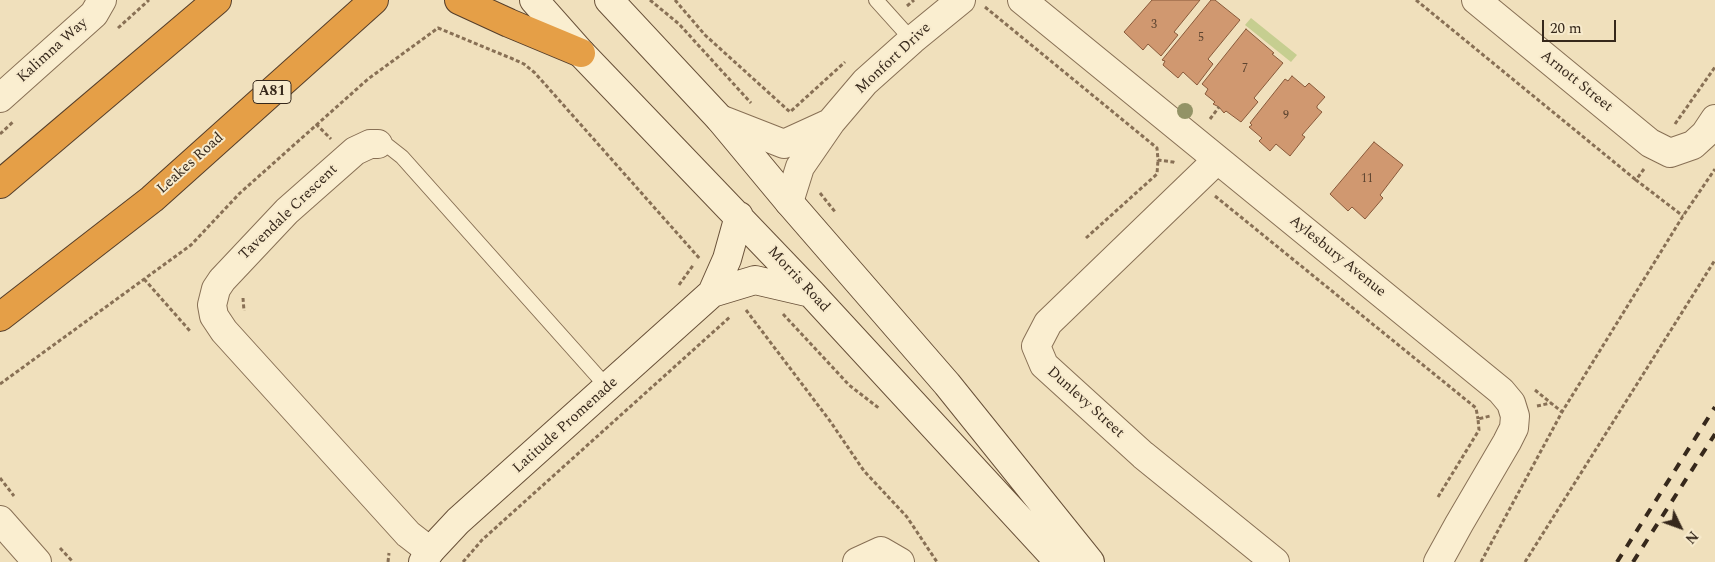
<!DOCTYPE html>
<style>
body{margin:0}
#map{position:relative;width:1715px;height:562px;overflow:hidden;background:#f0e0bc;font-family:Spectral,serif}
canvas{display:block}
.north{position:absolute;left:1655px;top:502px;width:50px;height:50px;-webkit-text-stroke:4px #f7eacc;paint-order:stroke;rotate:132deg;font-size:14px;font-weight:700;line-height:20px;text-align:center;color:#36281b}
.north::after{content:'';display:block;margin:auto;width:18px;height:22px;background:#36281b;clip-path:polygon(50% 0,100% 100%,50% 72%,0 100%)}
.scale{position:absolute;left:1542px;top:20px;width:74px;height:22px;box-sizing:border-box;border:2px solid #36281b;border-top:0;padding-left:6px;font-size:15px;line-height:18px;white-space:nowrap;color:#36281b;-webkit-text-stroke:4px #f7eacc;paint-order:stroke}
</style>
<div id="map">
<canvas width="1715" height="562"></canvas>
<div class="north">N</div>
<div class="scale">20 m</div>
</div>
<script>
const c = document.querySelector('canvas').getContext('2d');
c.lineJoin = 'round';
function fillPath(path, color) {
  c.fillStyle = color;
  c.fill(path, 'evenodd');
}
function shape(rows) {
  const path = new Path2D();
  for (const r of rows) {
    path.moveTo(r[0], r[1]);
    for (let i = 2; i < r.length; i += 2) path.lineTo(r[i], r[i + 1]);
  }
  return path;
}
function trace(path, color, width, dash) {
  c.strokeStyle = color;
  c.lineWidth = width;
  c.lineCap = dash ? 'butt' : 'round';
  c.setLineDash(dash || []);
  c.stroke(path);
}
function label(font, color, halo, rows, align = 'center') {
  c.font = font + ' Spectral,serif';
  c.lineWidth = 4;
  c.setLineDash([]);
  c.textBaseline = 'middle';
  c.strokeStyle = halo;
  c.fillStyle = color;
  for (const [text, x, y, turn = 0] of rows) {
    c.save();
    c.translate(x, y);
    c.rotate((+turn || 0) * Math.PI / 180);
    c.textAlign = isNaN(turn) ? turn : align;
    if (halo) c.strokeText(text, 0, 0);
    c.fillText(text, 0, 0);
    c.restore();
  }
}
const green = shape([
 [1251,18,1297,55,1291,62,1245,25]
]);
const building = shape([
 [1152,0,1200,0,1174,32,1178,35,1161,56,1148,44,1143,50,1124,32,1152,0],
 [1211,0,1215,0,1240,20,1208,59,1213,64,1197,85,1183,72,1178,78,1163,65,1165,61,1162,60,1211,0],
 [1246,29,1274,53,1272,54,1283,63,1254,98,1258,102,1241,122,1226,111,1224,113,1219,107,1213,104,1215,102,1205,94,1208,89,1202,84,1246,29],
 [1292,76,1305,87,1309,83,1325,97,1317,106,1317,108,1322,112,1302,135,1305,137,1290,156,1276,144,1270,151,1259,141,1262,138,1249,127,1252,125,1250,123,1285,79,1288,81,1292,76],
 [1374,142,1403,165,1380,195,1383,198,1365,219,1352,207,1348,211,1330,194,1374,142]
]);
const path = shape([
 [650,0,679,24,751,103],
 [675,0,705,35,790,112,845,62],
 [1416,0,1636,180],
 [907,6,914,0],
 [985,7,1157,148,1158,160,1173,162,1176,163],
 [118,28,149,0],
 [1210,119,1219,107],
 [316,124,331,139],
 [1675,124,1715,67],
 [0,134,14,121],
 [1644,169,1636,180,1683,216],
 [820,193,836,213],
 [1215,196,1476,408,1478,419],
 [1086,238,1157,174,1158,160],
 [144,279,190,331],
 [679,285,694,264],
 [243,298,244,311],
 [746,310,830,421,864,471,907,517,937,562],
 [783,314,849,385,880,409],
 [0,384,191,245,240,193,368,79,438,28,513,59,524,64,535,73,700,259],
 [1535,390,1562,412],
 [1537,406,1551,403],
 [0,478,14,496],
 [1438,497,1479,430,1478,419,1490,416],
 [60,548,73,562],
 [388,562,389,553],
 [463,562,482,540,731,316],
 [1481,562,1562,412,1683,216,1715,169],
 [1525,562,1715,260]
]);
const lane = shape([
 [876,0,912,40],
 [378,144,388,146,402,157,608,388]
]);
const street = shape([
 [1022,0,1501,391,1511,403,1515,416,1514,428,1507,442,1459,524,1438,562],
 [1476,0,1650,143,1670,153,1693,145,1705,134,1715,119],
 [0,98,94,14,102,0],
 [720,119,784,144,830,123],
 [378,144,370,144,355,151,287,211,222,280,216,289,212,305,214,316,224,331,408,534,430,551],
 [1217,160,1048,323,1036,346,1044,365,1143,455,1275,562],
 [789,202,800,167,831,122,865,82,912,40,961,0],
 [0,520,37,562],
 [857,562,881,551,900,562]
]);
const secondary = shape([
 [534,0,581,53,811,293,1059,562],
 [609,0,720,119,789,202,947,384,1090,562],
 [712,293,727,259,739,216],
 [423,562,430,551,458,521,712,293,755,280,811,293]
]);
const highway = shape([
 [459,0,509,23,581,53],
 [0,184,217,0],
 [0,317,152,199,374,0]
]);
const rail = shape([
 [1617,562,1715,407],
 [1633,562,1715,434]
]);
const trees = [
 [1185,111]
];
const numberNames = [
 ["3",1154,26],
 ["5",1201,39],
 ["7",1245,70],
 ["9",1286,117],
 ["11",1367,180]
];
const shields = [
 [272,92,38]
];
const shieldNames = [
 ["A81",272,92]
];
const streetNames = [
 ["Kalimna Way",53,51,-42],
 ["Monfort Drive",894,59,-43],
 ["Arnott Street",1576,82,39],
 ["Leakes Road",191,164,-42],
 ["Tavendale Crescent",289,213,-44],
 ["Aylesbury Avenue",1337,257,39],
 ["Morris Road",798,280,47],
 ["Dunlevy Street",1085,403,42],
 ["Latitude Promenade",566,426,-42]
];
fillPath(green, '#c6ce90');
fillPath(building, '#d09870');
trace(building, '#88593a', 1);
trace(lane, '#887055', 16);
trace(street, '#887055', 30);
trace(secondary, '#695139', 30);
trace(highway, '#553e2a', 30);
trace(path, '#887055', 3, [4, 2.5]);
trace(lane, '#faeed0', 14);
trace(street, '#faeed0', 28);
trace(secondary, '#faeed0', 28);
trace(highway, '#e59f47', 28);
trace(rail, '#36281b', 4, [9, 9]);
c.fillStyle = '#939366';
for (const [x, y] of trees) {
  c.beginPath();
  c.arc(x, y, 8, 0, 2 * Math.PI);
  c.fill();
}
label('12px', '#5c4430', null, numberNames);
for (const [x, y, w] of shields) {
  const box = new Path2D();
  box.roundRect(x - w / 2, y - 11.5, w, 23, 4);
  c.fillStyle = '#f7eacc';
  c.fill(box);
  trace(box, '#36281b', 1);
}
label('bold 14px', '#36281b', null, shieldNames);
label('15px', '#36281b', '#f7eacc', streetNames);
</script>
